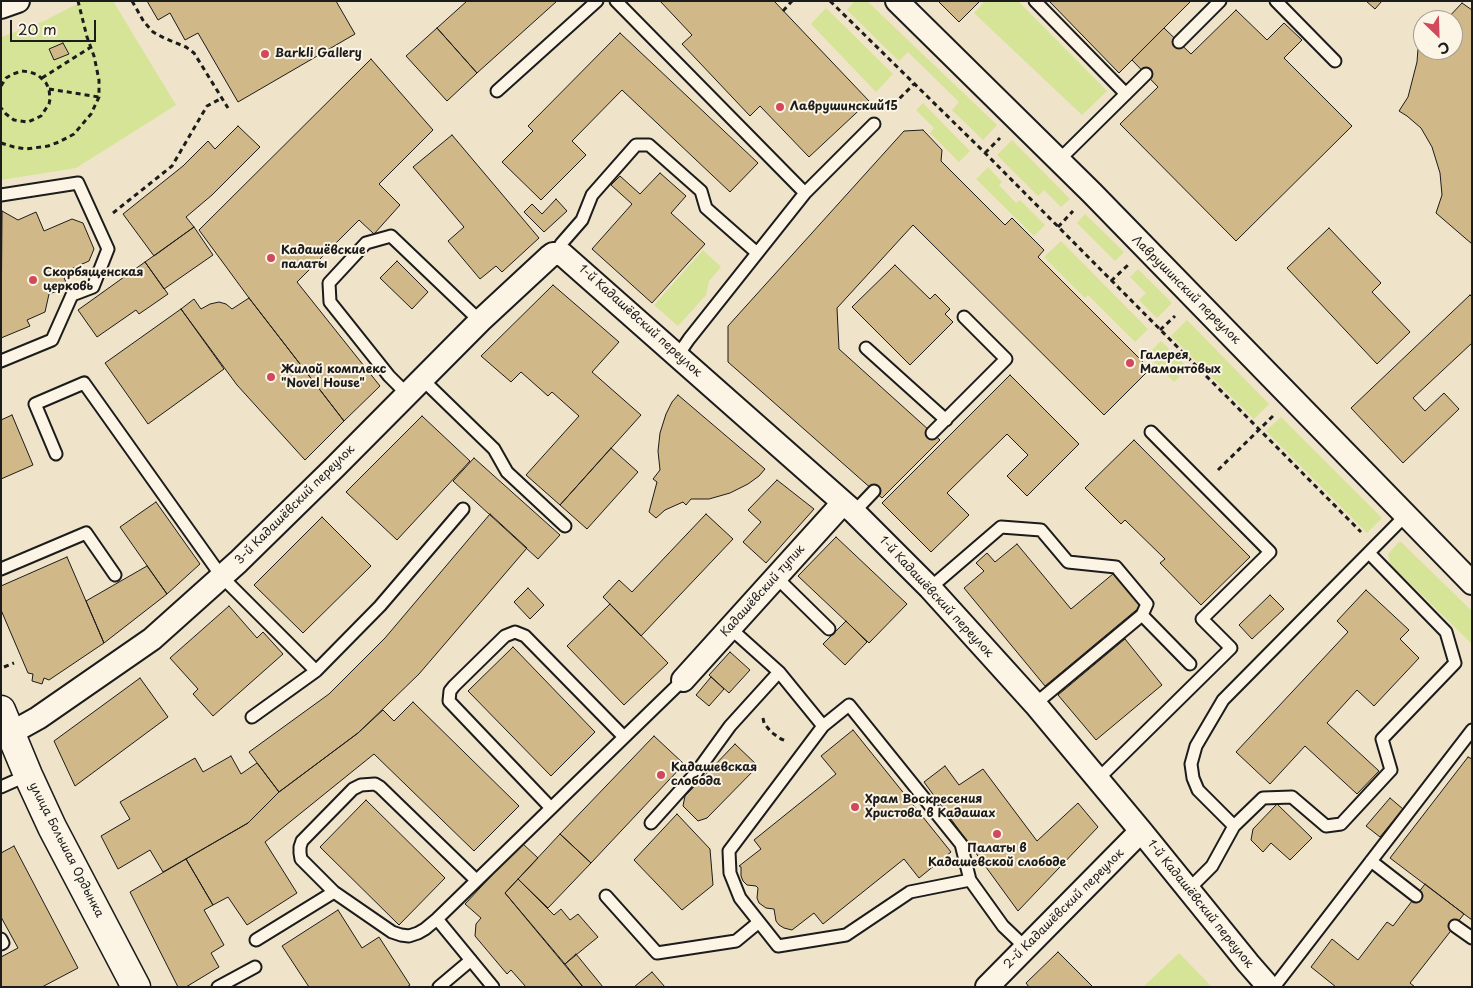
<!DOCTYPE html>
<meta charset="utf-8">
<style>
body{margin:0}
#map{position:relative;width:1473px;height:988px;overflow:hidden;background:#efe3c9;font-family:"Playpen Sans",sans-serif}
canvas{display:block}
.frame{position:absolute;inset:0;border:2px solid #1c1c1c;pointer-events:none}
.north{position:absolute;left:1413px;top:10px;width:50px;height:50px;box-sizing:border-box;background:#fcf5e5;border:1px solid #a29e95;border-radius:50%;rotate:156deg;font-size:14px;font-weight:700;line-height:20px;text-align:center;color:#1c1c1c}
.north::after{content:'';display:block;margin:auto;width:18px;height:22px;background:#d1495b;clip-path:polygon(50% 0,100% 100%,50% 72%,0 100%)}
.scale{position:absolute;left:10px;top:20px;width:86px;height:22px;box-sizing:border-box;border:2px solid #1c1c1c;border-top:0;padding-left:6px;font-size:15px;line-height:18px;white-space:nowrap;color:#1c1c1c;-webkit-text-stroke:4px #fcf5e5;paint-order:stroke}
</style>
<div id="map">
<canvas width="1473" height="988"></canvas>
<div class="frame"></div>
<div class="north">С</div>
<div class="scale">20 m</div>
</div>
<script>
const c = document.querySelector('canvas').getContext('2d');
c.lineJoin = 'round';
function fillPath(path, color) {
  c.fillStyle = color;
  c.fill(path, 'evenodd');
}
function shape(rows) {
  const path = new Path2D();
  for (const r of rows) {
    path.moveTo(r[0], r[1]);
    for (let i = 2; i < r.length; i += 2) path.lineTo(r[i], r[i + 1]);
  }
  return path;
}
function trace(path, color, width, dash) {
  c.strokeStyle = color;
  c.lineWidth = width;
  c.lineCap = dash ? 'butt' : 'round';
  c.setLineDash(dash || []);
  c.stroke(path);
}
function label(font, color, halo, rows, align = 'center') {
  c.font = font + ' "Playpen Sans",sans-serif';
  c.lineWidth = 4;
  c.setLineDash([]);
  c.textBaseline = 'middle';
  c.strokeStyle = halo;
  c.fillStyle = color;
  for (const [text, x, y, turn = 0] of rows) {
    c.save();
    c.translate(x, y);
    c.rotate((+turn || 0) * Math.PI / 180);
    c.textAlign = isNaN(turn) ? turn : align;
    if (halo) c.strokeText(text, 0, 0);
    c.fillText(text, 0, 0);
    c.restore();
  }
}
const green = shape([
 [83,1,113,1,176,105,76,168,1,180,1,37,44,21],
 [855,1,867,1,997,125,983,140,952,110,959,102,908,52,899,61,847,10],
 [985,1,1018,1,1107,91,1082,115,974,13],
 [826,8,893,74,876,92,811,24],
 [923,103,970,151,959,162,930,133,934,128,916,110],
 [1012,140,1070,199,1061,207,1044,190,1038,196,997,155],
 [988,167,1002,182,999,185,1016,203,1020,200,1045,225,1034,236,976,179],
 [1085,214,1124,252,1115,261,1077,223],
 [1061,241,1148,329,1135,342,1088,295,1085,298,1044,257],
 [703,250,721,267,709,281,706,295,678,326,654,305],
 [1138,269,1172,303,1157,318,1139,300,1146,293,1130,277],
 [1187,320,1269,404,1254,419,1171,336],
 [1161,341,1188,368,1174,382,1147,355],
 [1281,417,1382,518,1367,533,1266,431],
 [1400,541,1472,611,1472,644,1390,564,1388,554],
 [1179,953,1212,987,1143,987]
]);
const building = shape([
 [147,1,336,1,355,34,238,102,198,33,185,40,170,13,158,20,147,1],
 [467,1,557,1,477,73,437,28,467,1],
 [660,1,774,1,869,101,809,157,760,106,750,116,682,44,692,35,660,1],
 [938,1,980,1,959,22,938,1],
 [1049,1,1191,1,1119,73,1049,1],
 [1366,1,1382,1,1375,9,1366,1],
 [1462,3,1472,10,1472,244,1436,213,1442,195,1440,173,1432,147,1421,128,1407,116,1399,111,1408,97,1417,62,1418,49,1423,43,1423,50,1453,50,1453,20,1446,20,1462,3],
 [1236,10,1267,40,1284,23,1302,40,1284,58,1352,126,1236,241,1120,124,1158,87,1132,60,1164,28,1191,54,1236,10],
 [437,28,477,73,447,101,406,56,437,28],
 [620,33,758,163,730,192,622,90,572,141,586,155,541,200,502,162,533,131,528,126,620,33],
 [63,43,69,54,54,60,49,49,63,43],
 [371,59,433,130,379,184,400,205,374,234,359,220,297,282,380,386,344,421,249,298,199,230,371,59],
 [238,126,260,147,212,195,186,217,194,227,154,256,123,214,183,166,208,141,215,149,238,126],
 [923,130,942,150,941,161,1005,225,1012,218,1044,250,1038,257,1150,369,1104,415,913,225,837,308,839,349,940,440,882,498,728,362,728,326,904,131,923,130],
 [452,135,539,238,502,272,496,266,480,279,448,241,464,227,413,167,452,135],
 [660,173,686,196,671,213,705,244,652,303,592,249,632,204,611,185,620,176,640,194,660,173],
 [556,199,567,211,544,232,524,212,532,204,542,214,556,199],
 [2,211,18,220,36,212,44,231,72,219,83,223,94,249,89,261,62,273,68,287,49,294,45,312,27,320,30,326,1,338,2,211],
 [194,227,213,255,164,289,145,262,194,227],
 [1329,228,1381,283,1372,292,1410,332,1377,364,1287,268,1329,228],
 [397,261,428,292,412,309,380,278,397,261],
 [145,262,168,294,139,314,136,310,97,337,78,310,145,262],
 [895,265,930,299,935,294,950,309,945,314,953,322,910,365,852,307,895,265],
 [553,285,619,342,592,372,641,415,560,505,526,475,579,416,552,392,548,396,521,372,511,382,481,356,553,285],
 [1470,295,1472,297,1472,343,1413,398,1425,411,1444,393,1459,409,1403,463,1351,408,1470,295],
 [249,298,344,421,305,460,237,385,181,309,194,299,201,309,210,304,219,302,226,304,232,309,249,298],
 [181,309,224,369,148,424,105,363,181,309],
 [1010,375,1079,444,1027,496,1007,476,1028,455,1007,434,947,493,969,515,931,552,882,503,1010,375],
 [678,395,765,469,759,476,748,484,730,493,709,499,691,499,686,505,683,502,665,510,656,518,649,512,657,482,653,479,660,470,658,451,660,433,666,414,672,402,678,395],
 [12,415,33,465,1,479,1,420,12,415],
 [422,416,470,461,397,540,346,492,422,416],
 [1134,440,1250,557,1201,605,1160,563,1165,559,1125,520,1121,524,1085,488,1134,440],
 [611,448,638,472,587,529,560,505,611,448],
 [474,458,560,535,538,559,453,481,474,458],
 [777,480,814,509,766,563,743,542,761,522,748,510,777,480],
 [156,502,200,564,167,594,120,527,156,502],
 [490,514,527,548,419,674,358,733,279,792,249,752,329,694,385,638,490,514],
 [706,514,733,539,641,636,603,597,619,580,632,592,706,514],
 [322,517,371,566,303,633,254,585,322,517],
 [836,537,907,604,869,643,798,576,836,537],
 [1017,544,1071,609,1114,573,1141,606,1045,686,964,588,984,571,976,563,987,553,995,562,1017,544],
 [67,557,104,643,49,680,44,678,42,684,32,681,33,674,28,673,1,610,1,586,67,557],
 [147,566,167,594,104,643,86,601,147,566],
 [528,588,544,605,530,619,514,602,528,588],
 [1366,590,1409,630,1400,639,1419,658,1374,706,1357,690,1327,723,1379,771,1357,794,1305,746,1270,784,1236,752,1348,632,1337,621,1366,590],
 [1270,595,1284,609,1252,639,1239,625,1270,595],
 [610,604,668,663,624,705,567,646,610,604],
 [229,606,257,638,263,632,283,654,213,716,193,694,198,689,170,658,229,606],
 [846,621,867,642,845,665,823,644,846,621],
 [1125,639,1162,685,1096,740,1058,695,1125,639],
 [513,647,595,732,551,776,468,691,513,647],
 [730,652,750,670,729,693,709,675,730,652],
 [711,677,724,689,709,706,696,695,711,677],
 [140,678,168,717,75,786,54,741,140,678],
 [413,702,519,806,474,851,374,754,265,842,297,893,247,925,228,897,213,905,186,859,248,823,279,792,358,733,383,710,394,721,413,702],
 [853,730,951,852,919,878,904,859,823,924,814,913,792,930,784,928,779,925,776,921,774,909,766,908,759,903,757,898,758,888,756,886,747,885,743,881,741,876,741,867,739,866,761,849,754,840,836,774,821,756,853,730],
 [654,736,684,764,591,863,560,834,654,736],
 [735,744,758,766,707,818,698,821,683,806,685,796,735,744],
 [231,756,241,774,257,763,279,792,248,823,163,872,150,850,118,869,101,836,130,819,120,802,195,758,203,772,231,756],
 [1468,757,1472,759,1472,920,1390,858,1468,757],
 [945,766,959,785,983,769,1037,841,1078,803,1098,827,1018,911,924,782,945,766],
 [1390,798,1403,809,1380,837,1366,826,1390,798],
 [366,800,445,878,399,925,320,847,366,800],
 [1277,804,1312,838,1290,860,1271,843,1263,852,1251,840,1253,829,1277,804],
 [677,814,710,849,713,885,682,910,634,860,677,814],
 [560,834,591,863,548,908,518,879,560,834],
 [522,843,538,858,505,893,583,987,526,987,511,970,507,974,475,936,476,924,481,918,465,904,522,843],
 [14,846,78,968,42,987,1,987,1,957,18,948,1,917,1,853,14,846],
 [186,859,213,905,204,910,224,945,211,953,219,967,186,987,178,987,130,892,186,859],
 [518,879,554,915,561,909,570,920,578,914,598,937,565,964,505,893,518,879],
 [1425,884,1464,914,1410,983,1415,987,1336,987,1311,967,1332,939,1358,960,1387,922,1393,926,1425,884],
 [338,910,362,948,379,937,410,985,407,987,309,987,282,946,338,910],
 [1058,952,1093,987,1029,987,1026,983,1058,952],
 [576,954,603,987,583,987,565,964,576,954],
 [652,972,665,987,634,987,652,972]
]);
const path = shape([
 [132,1,144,22,153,32,164,38,186,47,194,53,228,108],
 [830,1,985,153,1361,532],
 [783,11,792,1],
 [42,78,91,47],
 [1,86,6,78,13,74,22,71,30,72,38,75,46,83,49,89,50,99,49,104,41,116,28,122,14,120,6,114,1,108],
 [49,89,99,97],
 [887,111,914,84],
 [1,143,14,147,26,149,48,146,59,142,74,134,91,114,99,97,99,80,94,56,87,37,78,1],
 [985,153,1000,138],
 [113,213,172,166,207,106,222,98],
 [1058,227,1073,211],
 [1111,281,1128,265],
 [1160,330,1175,316],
 [1218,470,1274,415],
 [4,667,14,663],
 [763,718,764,723,771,732,781,739,786,741]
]);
const lane = shape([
 [616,1,805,193],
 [1035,1,1126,94],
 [1276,1,1335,61],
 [1179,42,1220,1],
 [497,91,597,1],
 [1059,160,1146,74],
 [1,195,78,183,108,249,93,287,72,295,52,340,1,361],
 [558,253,561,244,582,220,592,195,636,145,649,145,701,191,706,208,757,253],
 [866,348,946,420],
 [678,355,689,339,805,193,874,124],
 [422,379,494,449,507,472,565,526],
 [407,394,389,376,330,302,329,283,366,243,391,236,480,321],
 [932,433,1006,359,964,317],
 [56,454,35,404,84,383,222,577,316,671,380,606,463,509],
 [854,512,874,491],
 [1,569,86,533,115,575],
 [776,577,829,629],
 [930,588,1001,527,1041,530,1068,562,1116,567,1147,604,1142,615],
 [779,672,823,726,729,851,730,873,740,898,778,946,846,935,910,892,970,880,1003,926,1026,948],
 [1035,704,1142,615,1190,664],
 [252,717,316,671],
 [823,726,849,705,961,844,970,880],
 [1098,779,1231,648,1202,619,1270,552,1151,432],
 [1,787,28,775],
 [551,808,449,701,450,691,454,686,505,636,515,632,525,636,624,737],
 [651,823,696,773,730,726,779,672,730,628],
 [1234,826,1198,790,1193,778,1191,764,1196,746,1223,700,1406,515],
 [1371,861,1416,896],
 [476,880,380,787,375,784,361,785,353,789,302,841,300,847,300,853,301,859,334,892,392,932,401,935,409,936,418,933,425,929,437,919,683,680],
 [1188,890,1212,866,1234,826,1263,798,1292,797,1326,826,1341,824,1391,770,1382,739,1455,663,1446,632,1369,553],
 [606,896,657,953,736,941,759,922],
 [437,919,493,987],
 [1455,926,1472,938],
 [1,939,3,943,1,944],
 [256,940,334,892],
 [218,987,255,967],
 [439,987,471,960],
 [1274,987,1472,730]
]);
const street = shape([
 [897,1,1092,193,1472,583],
 [1,7,18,1],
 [683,680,843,503],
 [11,733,38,718,152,639,238,562,334,468,480,321,549,257,553,254,562,254,854,512,930,588,1035,704,1141,831,1248,963,1269,987],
 [987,987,1141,831]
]);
const secondary = shape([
 [1,710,28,775,52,827,136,987]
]);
const markers = [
 [265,54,5,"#d1495b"],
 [780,107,5,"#d1495b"],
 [271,258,5,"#d1495b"],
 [33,280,5,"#d1495b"],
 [1130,363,5,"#d1495b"],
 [271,377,5,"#d1495b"],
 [661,775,5,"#d1495b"],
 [855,807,5,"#d1495b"],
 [997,834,5,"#d1495b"]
];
const poiNames = [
 ["Barkli Gallery",275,54],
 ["Лаврушинский15",790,107],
 ["Кадашёвские",281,251],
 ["палаты",281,265],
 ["Скорбященская",43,273],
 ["церковь",43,287],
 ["Галерея",1140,356],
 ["Мамонтовых",1140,370],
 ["Жилой комплекс",281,370],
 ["\"Novel House\"",281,384],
 ["Кадашевская",671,768],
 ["слобода",671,782],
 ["Храм Воскресения",865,800],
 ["Христова в Кадашах",865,814],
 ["Палаты в",997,849,"center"],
 ["Кадашевской слободе",997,863,"center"]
];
const streetNames = [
 ["Лаврушинский переулок",1186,290,45],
 ["1-й Кадашёвский переулок",640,321,42],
 ["3-й Кадашёвский переулок",295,505,-45],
 ["Кадашёвский тупик",763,591,-48],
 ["1-й Кадашёвский переулок",936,597,47],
 ["улица Большая Ордынка",66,850,63],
 ["1-й Кадашёвский переулок",1200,904,51],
 ["2-й Кадашёвский переулок",1064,909,-45]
];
fillPath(green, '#d6e497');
fillPath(building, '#d1b888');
trace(building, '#1c1c1c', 1);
trace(lane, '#1c1c1c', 15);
trace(street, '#1c1c1c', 26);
trace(secondary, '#1c1c1c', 31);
trace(path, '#1c1c1c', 3, [5, 4]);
trace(lane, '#fcf5e5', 11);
trace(street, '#fcf5e5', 22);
trace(secondary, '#fcf5e5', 28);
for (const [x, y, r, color] of markers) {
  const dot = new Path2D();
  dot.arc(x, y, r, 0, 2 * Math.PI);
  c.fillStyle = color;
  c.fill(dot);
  trace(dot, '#fcf5e5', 2);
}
label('bold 12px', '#1c1c1c', '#fcf5e5', poiNames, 'left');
label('12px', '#1c1c1c', '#fcf5e5', streetNames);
</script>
